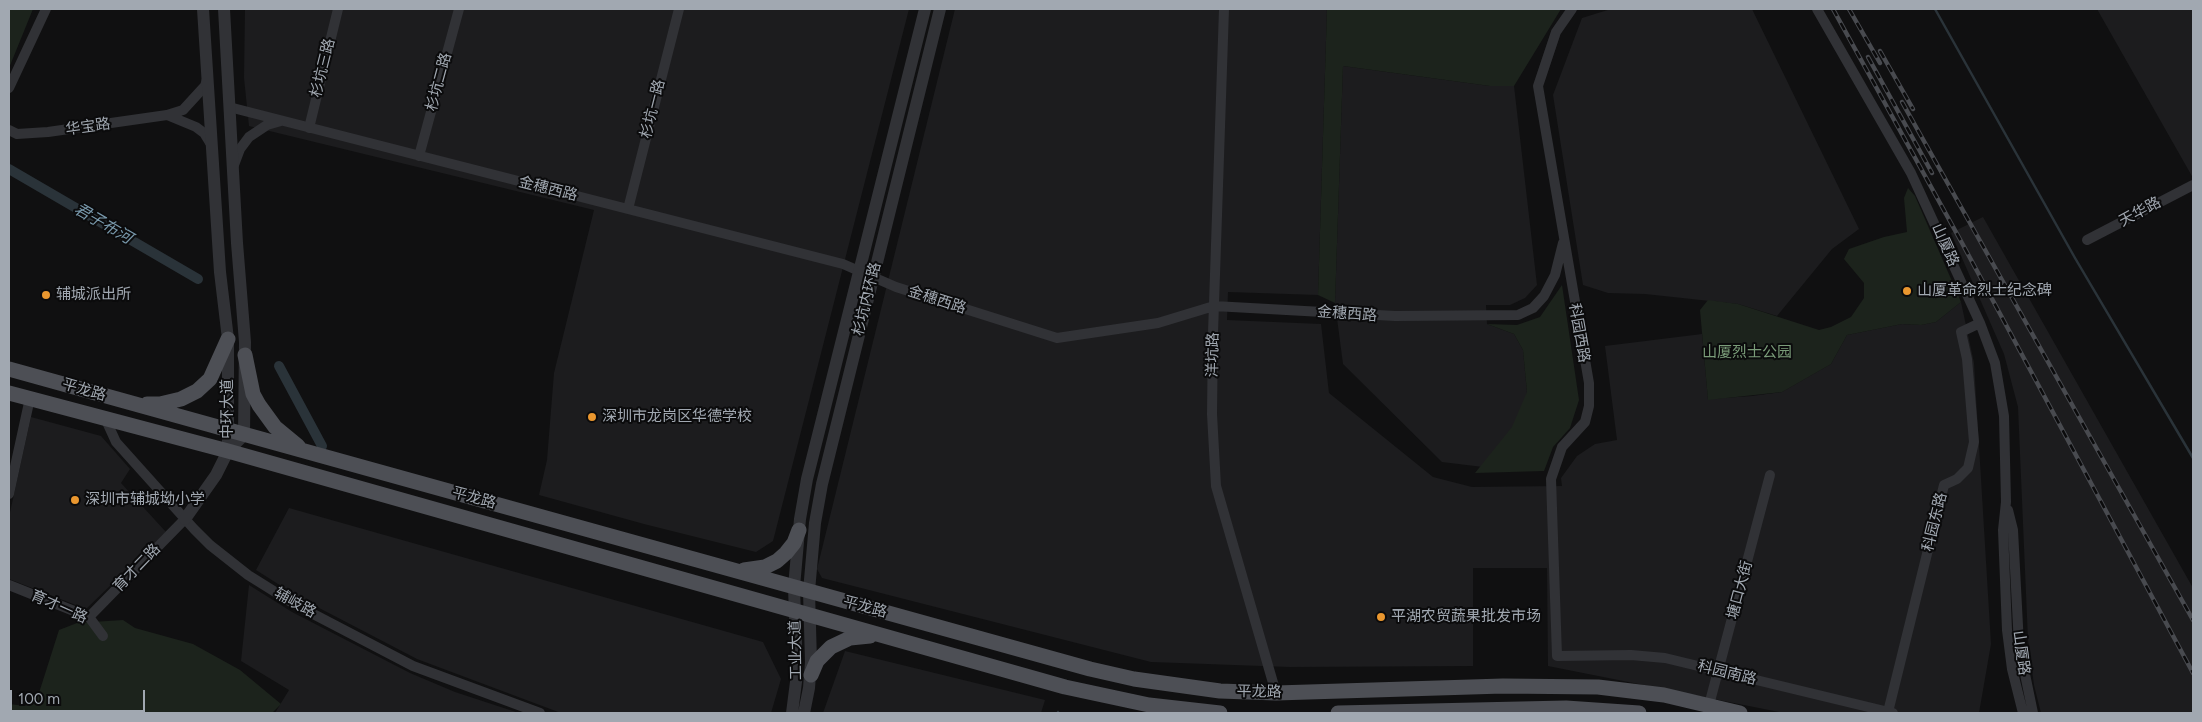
<!DOCTYPE html>
<meta charset="utf-8">
<style>
body{margin:0}
#map{position:relative;width:2202px;height:722px;overflow:hidden;background:#101011;font-family:Figtree,sans-serif}
canvas{display:block}
.frame{position:absolute;inset:0;border:10px solid #a1a8b1;pointer-events:none}
.scale{position:absolute;left:10px;top:690px;width:135px;height:22px;box-sizing:border-box;border:2px solid #a1a8b1;border-top:0;padding-left:6px;font-size:15px;line-height:18px;white-space:nowrap;color:#a1a8b1;-webkit-text-stroke:4px #0b0b0c;paint-order:stroke}
</style>
<div id="map">
<canvas width="2202" height="722"></canvas>
<div class="frame"></div>
<div class="scale">100 m</div>
</div>
<script>
const c = document.querySelector('canvas').getContext('2d');
c.lineJoin = 'round';
function fillPath(path, color) {
  c.fillStyle = color;
  c.fill(path, 'evenodd');
}
function shape(rows) {
  const path = new Path2D();
  for (const r of rows) {
    path.moveTo(r[0], r[1]);
    for (let i = 2; i < r.length; i += 2) path.lineTo(r[i], r[i + 1]);
  }
  return path;
}
function trace(path, color, width, dash) {
  c.strokeStyle = color;
  c.lineWidth = width;
  c.lineCap = dash ? 'butt' : 'round';
  c.setLineDash(dash || []);
  c.stroke(path);
}
function label(font, color, halo, rows, align = 'center') {
  c.font = font + ' Figtree,"Noto Sans SC",sans-serif';
  c.lineWidth = 4;
  c.setLineDash([]);
  c.textBaseline = 'middle';
  c.strokeStyle = halo;
  c.fillStyle = color;
  for (const [text, x, y, turn = 0] of rows) {
    c.save();
    c.translate(x, y);
    c.rotate((+turn || 0) * Math.PI / 180);
    c.textAlign = isNaN(turn) ? turn : align;
    if (halo) c.strokeText(text, 0, 0);
    c.fillText(text, 0, 0);
    c.restore();
  }
}
const built = shape([
 [245,9,909,9,773,541,756,552,644,524,539,495,547,460,554,373,594,210,249,126,244,78],
 [955,9,1327,9,1318,295,1228,292,1227,320,1321,324,1329,393,1433,477,1472,487,1562,486,1561,478,1577,456,1595,444,1617,440,1605,346,1702,334,1708,399,1752,396,1782,392,1831,364,1847,335,1902,324,1921,325,1936,322,1961,302,1974,363,1991,644,1979,713,1784,713,1548,666,1547,568,1473,568,1473,666,1290,667,1151,662,822,578,817,569],
 [1611,9,1752,9,1859,229,1832,249,1777,316,1738,304,1645,294,1608,293,1583,285,1553,95,1582,18],
 [2097,9,2193,9,2193,178],
 [1343,66,1490,86,1514,86,1537,285,1525,298,1510,305,1486,305,1487,324,1514,334,1523,350,1527,392,1524,418,1483,467,1442,462,1343,364,1335,303],
 [1983,217,2193,588,2193,713,2041,713,2034,685,2028,640,2018,407,2004,354,1951,233],
 [31,417,101,436,130,469,121,483,166,532,86,609,9,579,9,517],
 [289,508,763,642,781,679,771,713,561,713,417,659,300,598,256,570],
 [249,585,292,612,410,673,455,692,519,713,275,713,289,690,241,661],
 [845,651,1045,700,1041,713,823,713]
]);
const green = shape([
 [9,9,33,9,9,68],
 [1327,9,1561,9,1514,86,1490,86,1343,66,1335,303,1318,295],
 [1908,188,1915,196,1961,302,1936,322,1921,325,1902,324,1847,335,1831,364,1782,392,1708,400,1700,310,1708,300,1738,304,1819,330,1831,327,1851,317,1864,298,1864,283,1844,259,1849,249,1884,237,1907,232,1904,198],
 [1562,285,1579,400,1570,428,1553,447,1544,471,1475,473,1512,427,1527,392,1523,350,1514,334,1487,324,1517,325,1540,317],
 [123,620,135,628,193,644,240,670,281,704,272,713,9,713,9,704,25,706,38,696,59,630,77,623]
]);
const stream = shape([
 [1935,9,2075,258,2193,458],
 [1058,713,1058,712]
]);
const canal = shape([
 [9,169,198,279],
 [279,366,322,446]
]);
const minor = shape([
 [1224,9,1213,333,1212,414,1216,486,1276,693],
 [1572,9,1556,32,1538,86,1589,383,1589,406,1585,422,1562,447,1551,479,1557,656,1631,655,1665,658,1893,713],
 [1817,9,1911,173,1980,323,1995,363,2004,416,2006,502,2003,530,2007,630,2012,669,2023,713],
 [9,88,46,9],
 [229,107,843,264,896,287,1057,338,1158,323,1214,306,1395,316,1518,315,1533,308,1544,296,1555,275,1563,243],
 [167,115,196,127,204,133,212,146],
 [309,128,338,9],
 [9,130,17,134,48,132,167,115,183,110,205,86,207,79],
 [419,156,459,9],
 [234,165,240,149,249,137,267,125,281,121],
 [628,209,679,9],
 [2087,240,2193,185],
 [105,418,116,442,194,529,210,545,248,575,296,605,413,666,540,713],
 [9,494,30,398],
 [2008,510,2013,530,2019,645,2033,713],
 [9,585,89,617,103,636],
 [89,617,185,519],
 [1709,705,1770,475],
 [1888,712,1944,485,1957,479,1968,468,1974,442,1967,359,1961,332,1980,323]
]);
const tertiary = shape([
 [203,9,220,272,228,339,228,451],
 [185,519,216,475,228,451,244,435,245,342,237,243,224,9],
 [792,713,797,674,794,587,800,519,807,479,925,9],
 [804,713,809,688,811,662,809,591,815,523,822,484,940,9]
]);
const primary = shape([
 [245,355,253,394,259,405,275,427,298,446],
 [9,369,1090,669,1134,679,1220,691,1276,693,1503,686,1598,687,1664,695,1740,713],
 [9,393,228,451,1065,687,1149,705,1220,713],
 [147,404,160,404,181,399,197,391,210,379,228,339],
 [744,570,765,567,777,561,786,553,794,543,799,530],
 [811,675,817,661,831,647,850,638,870,636],
 [1338,713,1566,708,1639,713]
]);
const rail = shape([
 [1833,9,1962,243,2193,673],
 [1849,9,1880,63],
 [1880,51,1913,109],
 [1868,57,1932,173],
 [1902,102,2193,620]
]);
const markers = [
 [1907,291,5,"#ea972f"],
 [46,295,5,"#ea972f"],
 [592,417,5,"#ea972f"],
 [75,500,5,"#ea972f"],
 [1381,617,5,"#ea972f"]
];
const streetNames = [
 ["杉坑三路",323,68,-76],
 ["杉坑二路",439,82,-75],
 ["杉坑一路",653,109,-76],
 ["华宝路",88,127,-8],
 ["金穗西路",548,189,14],
 ["天华路",2140,212,-28],
 ["山厦路",1945,245,66],
 ["杉坑内环路",867,299,-76],
 ["金穗西路",937,300,18],
 ["金穗西路",1347,314,4],
 ["科园西路",1579,333,80],
 ["洋坑路",1213,355,-89],
 ["平龙路",84,390,16],
 ["中环大道",228,409,-90],
 ["平龙路",474,498,15],
 ["科园东路",1935,522,-76],
 ["育才二路",137,568,-46],
 ["塘口大街",1740,590,-75],
 ["辅岐路",295,603,29],
 ["育才一路",59,607,24],
 ["平龙路",865,607,15],
 ["工业大道",796,650,-91],
 ["山厦路",2021,653,82],
 ["科园南路",1727,673,14],
 ["平龙路",1259,692,1]
];
const poiNames = [
 ["山厦革命烈士纪念碑",1917,291],
 ["辅城派出所",56,295],
 ["深圳市龙岗区华德学校",602,417],
 ["深圳市辅城坳小学",85,500],
 ["平湖农贸蔬果批发市场",1391,617]
];
const parkNames = [
 ["山厦烈士公园",1747,353]
];
const waterNames = [
 ["君子布河",103,224,30]
];
fillPath(built, '#1c1c1e');
fillPath(green, '#1c231c');
trace(stream, '#2a3339', 2.5);
trace(canal, '#2a3339', 10);
trace(minor, '#313236', 10);
trace(tertiary, '#313236', 12);
trace(primary, '#4d4f55', 15);
trace(rail, '#484a4f', 4.5);
trace(rail, '#0b0b0c', 2.5, [8]);
for (const [x, y, r, color] of markers) {
  const dot = new Path2D();
  dot.arc(x, y, r, 0, 2 * Math.PI);
  c.fillStyle = color;
  c.fill(dot);
  trace(dot, '#0b0b0c', 2);
}
label('15px', '#a1a8b1', '#0b0b0c', streetNames);
label('15px', '#a1a8b1', '#0b0b0c', poiNames, 'left');
label('15px', '#7a9c79', '#0b0b0c', parkNames);
label('italic 16px', '#7999ac', '#0b0b0c', waterNames);
</script>
